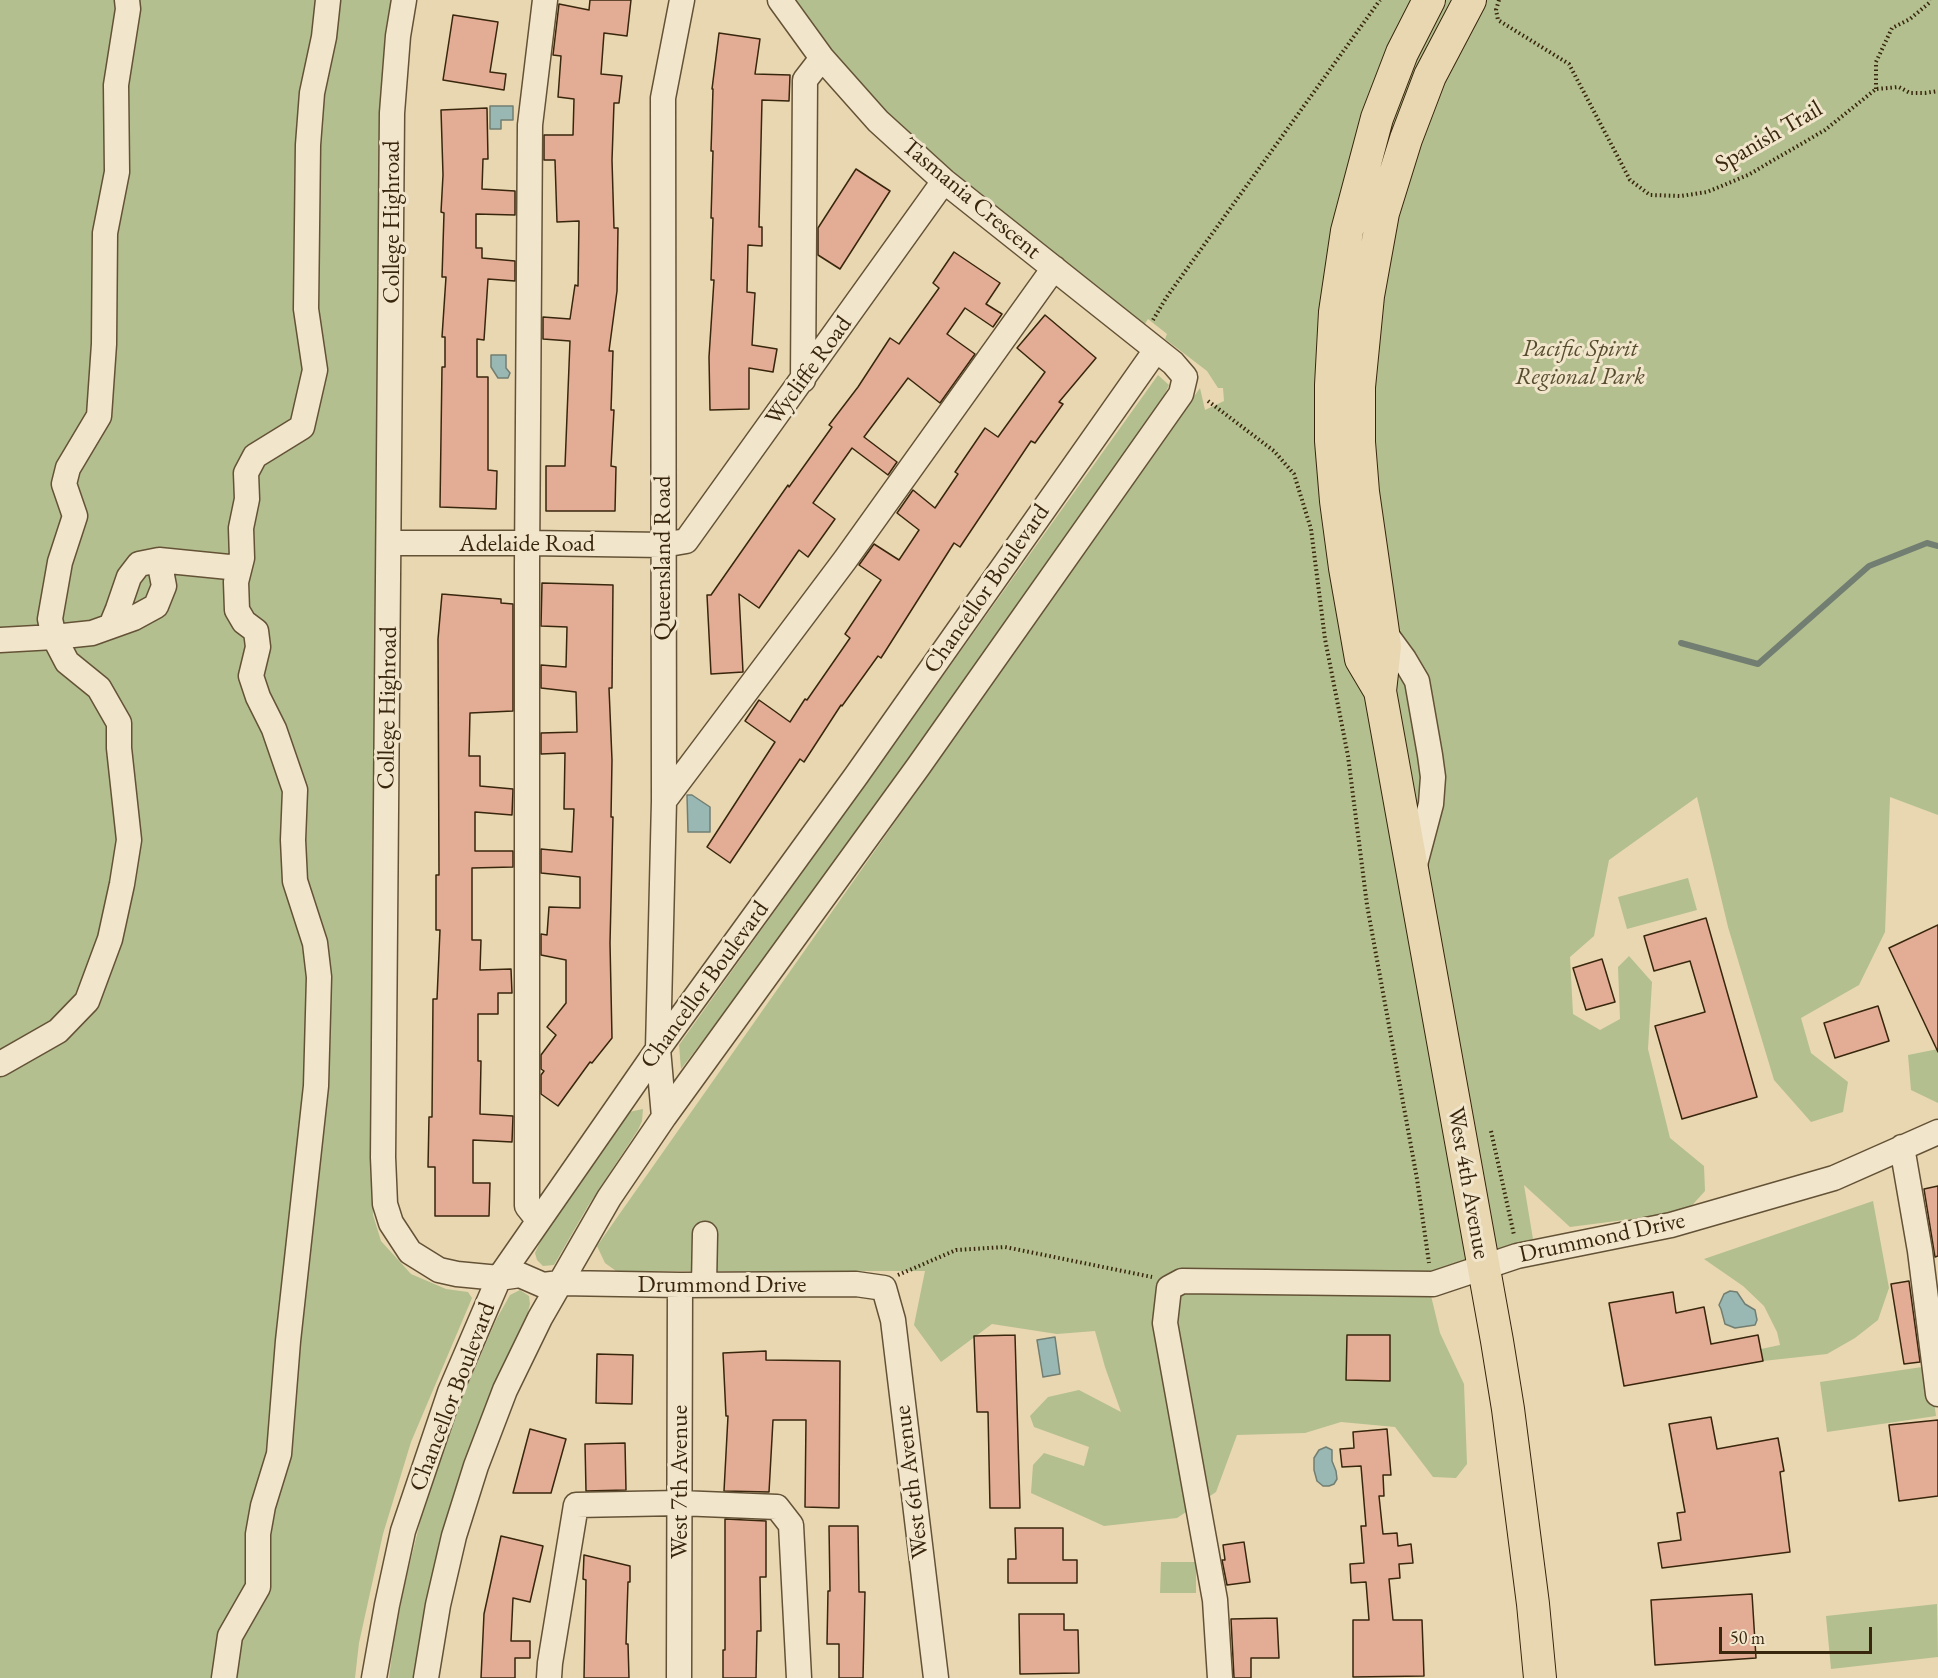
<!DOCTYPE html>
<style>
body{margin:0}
#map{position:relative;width:1938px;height:1678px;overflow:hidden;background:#e9d7b1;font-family:"EB Garamond",serif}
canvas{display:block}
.scale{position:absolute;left:1719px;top:1627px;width:153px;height:27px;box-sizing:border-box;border:3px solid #38260d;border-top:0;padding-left:8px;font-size:18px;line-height:21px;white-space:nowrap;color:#38260d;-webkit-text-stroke:4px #f1e5cc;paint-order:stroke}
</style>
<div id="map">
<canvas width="1938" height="1678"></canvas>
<div class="scale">50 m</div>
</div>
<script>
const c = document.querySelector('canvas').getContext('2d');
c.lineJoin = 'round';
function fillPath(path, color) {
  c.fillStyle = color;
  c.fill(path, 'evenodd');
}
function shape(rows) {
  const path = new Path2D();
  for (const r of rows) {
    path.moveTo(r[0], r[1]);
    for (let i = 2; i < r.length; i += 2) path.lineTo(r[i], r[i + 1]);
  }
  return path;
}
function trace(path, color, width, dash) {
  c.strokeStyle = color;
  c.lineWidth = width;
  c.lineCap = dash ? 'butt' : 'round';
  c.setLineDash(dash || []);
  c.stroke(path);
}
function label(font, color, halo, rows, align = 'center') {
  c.font = font + ' "EB Garamond",serif';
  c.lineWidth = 6;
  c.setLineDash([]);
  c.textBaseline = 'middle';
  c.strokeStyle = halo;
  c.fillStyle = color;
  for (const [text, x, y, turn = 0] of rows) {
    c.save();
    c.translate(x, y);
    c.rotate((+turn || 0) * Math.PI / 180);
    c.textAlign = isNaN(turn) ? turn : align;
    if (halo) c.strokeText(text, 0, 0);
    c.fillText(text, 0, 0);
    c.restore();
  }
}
const green = shape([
 [0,0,391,0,385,32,380,125,373,1215,381,1241,411,1274,446,1289,468,1292,472,1298,411,1442,383,1534,359,1643,355,1678,0,1678],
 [792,0,1938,0,1938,815,1890,797,1885,932,1859,985,1801,1018,1811,1053,1848,1082,1843,1112,1811,1122,1774,1080,1728,927,1697,797,1609,860,1594,936,1570,957,1573,1014,1600,1030,1620,1019,1618,967,1629,956,1652,982,1648,1049,1670,1138,1704,1166,1705,1191,1686,1212,1570,1227,1524,1185,1533,1239,1439,1275,1426,1275,1440,1333,1464,1384,1467,1464,1456,1478,1433,1477,1395,1427,1341,1422,1305,1433,1237,1435,1216,1492,1177,1518,1104,1526,1031,1493,1033,1465,1044,1453,1084,1466,1089,1447,1034,1427,1030,1416,1048,1397,1079,1390,1121,1412,1105,1367,1095,1331,1057,1334,992,1324,941,1362,914,1325,925,1271,616,1271,605,1263,597,1246,1200,388,1205,410,1224,401,1223,388,1218,388,1207,371,1165,339,1167,334,1148,319,1143,327,919,144,889,117,842,65],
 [1158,375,1169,385,1157,411,778,943,681,1069,679,1045],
 [1688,878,1697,910,1627,929,1618,897],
 [1938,1049,1938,1103,1911,1090,1908,1055],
 [643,1109,642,1121,638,1130,588,1206,554,1265,543,1266,537,1260,535,1253,542,1238,629,1112],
 [1873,1201,1889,1288,1878,1320,1855,1338,1827,1354,1763,1361,1761,1349,1780,1345,1777,1332,1764,1306,1743,1286,1704,1259],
 [520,1290,529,1296,530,1304,525,1324,415,1678,389,1678,394,1639,404,1587,431,1478,453,1418,496,1320,510,1295],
 [1929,1366,1936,1416,1827,1432,1820,1382],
 [1161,1562,1196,1562,1196,1593,1160,1593],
 [1937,1604,1938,1657,1831,1669,1826,1616]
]);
const water = shape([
 [490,106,513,106,513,120,501,120,501,129,490,129,490,106],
 [491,355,506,355,506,368,510,373,508,378,498,378,491,367,491,355],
 [687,795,692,795,710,807,710,832,688,832,687,795],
 [1730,1291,1737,1292,1745,1304,1755,1310,1757,1320,1755,1325,1735,1328,1725,1324,1721,1309,1719,1305,1724,1294,1730,1291],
 [1055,1337,1060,1374,1043,1377,1037,1340,1055,1337],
 [1326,1447,1332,1450,1332,1461,1336,1471,1337,1479,1334,1484,1329,1486,1323,1486,1317,1481,1314,1470,1314,1458,1319,1450,1326,1447]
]);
const stream = shape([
 [1681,643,1758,664,1869,566,1927,543,1938,546]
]);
const building = shape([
 [590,0,631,0,627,36,604,33,601,74,622,76,619,103,614,103,612,160,614,228,618,228,617,291,609,351,613,351,611,410,614,410,611,466,616,467,615,511,546,511,546,466,565,466,570,341,543,339,543,317,570,319,575,285,578,286,579,221,557,222,555,160,544,160,544,135,573,135,574,99,558,97,561,56,553,55,559,4,589,10,590,0],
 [453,15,498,22,490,72,506,74,504,90,443,80,453,15],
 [719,33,760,39,755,74,790,75,789,101,762,100,759,227,762,227,762,246,748,245,747,292,755,293,752,345,777,349,773,372,749,368,749,409,710,410,709,357,714,280,711,280,713,218,711,218,713,151,711,151,713,89,712,89,719,33],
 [487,108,488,159,483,159,482,189,515,191,515,215,476,214,476,248,482,248,482,258,515,261,515,281,488,279,484,340,477,339,477,377,488,377,488,470,497,471,496,509,440,507,442,367,445,367,445,337,442,337,446,277,442,277,444,213,441,212,443,175,441,110,487,108],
 [856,169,890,191,840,269,818,255,818,228,856,169],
 [954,252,1000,283,986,304,1002,314,993,327,965,308,947,334,975,354,940,403,908,378,864,437,897,462,888,475,852,448,813,503,835,519,808,557,799,550,759,608,739,594,743,672,711,674,707,595,711,595,788,485,789,487,832,427,829,425,858,387,890,338,899,344,939,288,933,283,954,252],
 [1045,315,1096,358,1059,402,1063,404,1035,443,1031,441,960,547,954,543,881,658,878,656,842,706,841,705,804,762,800,759,730,863,707,847,775,742,745,721,759,700,790,722,805,699,807,700,850,638,845,634,881,580,859,565,874,544,899,560,919,530,897,513,913,490,935,508,958,474,955,472,985,428,998,437,1045,372,1017,348,1045,315],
 [542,583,613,585,612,688,609,688,612,760,611,817,613,817,610,943,612,1038,592,1063,590,1062,558,1106,541,1094,541,1075,544,1071,541,1069,541,1055,556,1035,547,1027,566,1003,566,960,541,955,541,934,547,935,549,907,580,908,580,877,541,873,541,849,572,852,574,809,564,809,565,753,541,754,541,733,577,732,576,692,541,688,541,665,566,667,567,627,541,626,542,583],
 [442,594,501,599,501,603,513,604,513,711,470,713,469,756,480,756,480,786,513,789,512,815,475,812,475,851,513,851,513,867,472,868,472,940,481,940,480,970,511,969,512,993,498,993,498,1014,478,1014,478,1061,481,1061,480,1114,513,1116,512,1142,473,1140,473,1183,490,1183,489,1216,435,1216,435,1167,428,1167,429,1117,432,1117,433,999,437,999,440,930,436,930,436,875,439,875,438,639,442,594],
 [1706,918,1757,1097,1682,1119,1655,1026,1705,1012,1690,961,1654,971,1644,936,1706,918],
 [1938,925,1938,1052,1889,948,1938,925],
 [1602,959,1615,1002,1586,1010,1573,968,1602,959],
 [1878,1006,1889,1041,1835,1058,1824,1023,1878,1006],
 [1938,1186,1938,1256,1935,1257,1924,1189,1938,1186],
 [1909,1281,1920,1362,1904,1364,1891,1284,1909,1281],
 [1673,1292,1676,1313,1704,1307,1711,1344,1758,1335,1763,1361,1624,1386,1609,1303,1673,1292],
 [1015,1335,1020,1508,990,1508,988,1412,977,1412,974,1336,1015,1335],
 [1347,1335,1390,1335,1390,1381,1346,1380,1347,1335],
 [766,1351,766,1360,840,1361,839,1508,805,1507,806,1420,773,1420,769,1492,724,1491,728,1416,726,1416,723,1353,766,1351],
 [597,1354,633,1355,632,1404,596,1403,597,1354],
 [1711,1417,1717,1449,1778,1438,1784,1471,1780,1472,1790,1552,1662,1568,1658,1543,1681,1540,1677,1513,1685,1512,1669,1424,1711,1417],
 [1938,1420,1938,1496,1899,1501,1889,1425,1938,1420],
 [530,1429,566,1439,551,1493,513,1493,530,1429],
 [1387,1429,1391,1475,1383,1475,1384,1496,1379,1496,1383,1534,1397,1533,1398,1546,1411,1544,1413,1563,1399,1564,1400,1578,1389,1579,1393,1620,1422,1620,1424,1676,1353,1677,1353,1620,1369,1620,1366,1582,1351,1583,1350,1564,1364,1563,1361,1526,1366,1526,1361,1466,1342,1467,1340,1449,1354,1448,1353,1432,1387,1429],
 [625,1443,626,1490,586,1491,585,1444,625,1443],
 [725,1519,766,1521,766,1577,760,1577,761,1631,757,1631,756,1678,723,1678,723,1650,725,1650,725,1519],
 [829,1526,858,1526,859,1592,865,1592,863,1678,839,1678,839,1644,827,1644,828,1591,830,1591,829,1526],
 [1015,1528,1063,1528,1063,1560,1077,1560,1077,1583,1008,1583,1008,1559,1016,1559,1015,1528],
 [501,1536,543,1546,530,1602,513,1598,511,1641,530,1641,530,1658,515,1658,515,1678,481,1678,484,1614,501,1536],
 [1244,1542,1250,1582,1227,1585,1222,1560,1225,1560,1223,1545,1244,1542],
 [584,1555,630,1566,630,1582,628,1582,626,1644,628,1644,629,1678,584,1678,586,1580,583,1579,584,1555],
 [1752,1594,1756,1658,1655,1665,1651,1600,1752,1594],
 [1019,1614,1064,1614,1064,1630,1078,1630,1079,1673,1020,1674,1019,1614],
 [1277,1618,1279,1658,1251,1658,1251,1678,1234,1678,1231,1619,1277,1618]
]);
const path = shape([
 [1499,0,1496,10,1498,20,1569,64,1630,180,1650,195,1681,196,1707,192,1748,175,1825,130,1876,89,1899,87,1910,93,1925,93,1938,91],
 [1876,89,1876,62,1892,28,1910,19,1929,3,1930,0],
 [1153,320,1166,298,1380,0],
 [1208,401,1274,451,1294,474,1311,529,1325,639,1348,756,1367,905,1417,1179,1429,1263],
 [1491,1131,1514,1235],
 [898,1275,956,1250,1005,1247,1152,1277]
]);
const minor = shape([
 [404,0,398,36,392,113,383,1157,385,1204,391,1223,410,1252,439,1270,457,1274,499,1278,520,1275,543,1285,560,1283,680,1285,856,1284,884,1288,893,1320,936,1678],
 [803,380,805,80,822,58],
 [390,543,528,543,663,545,686,541,944,181],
 [159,560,229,567,240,565],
 [111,626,118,609,129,577,139,564,159,560,164,586,156,606,134,618,92,633,54,637,50,619,60,562,75,516,64,484,68,468,99,416,104,344,105,233,117,172,116,85,128,9,127,0],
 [1382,629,1404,659,1417,681,1430,755,1433,777,1431,804,1414,868],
 [0,640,54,637,67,662,99,688,119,723,119,748,129,840,122,884,110,939,87,1001,58,1031,0,1064],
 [664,801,845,560,1054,268],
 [664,1117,658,1049,664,801,663,98,682,0],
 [1902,1147,1920,1251,1938,1394],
 [538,1220,527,1206,527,565,530,125,545,0],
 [704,1285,705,1234],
 [224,1678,230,1636,258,1587,258,1534,263,1506,279,1454,288,1341,316,1086,319,977,315,943,295,881,293,840,295,790,274,729,258,697,251,676,258,647,256,631,244,622,237,610,236,582,242,558,241,528,247,499,246,473,255,456,302,427,315,370,306,309,308,145,312,93,324,37,328,0],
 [374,1678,387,1605,403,1531,450,1392,499,1278,658,1049,856,776,1156,350],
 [426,1678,438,1605,454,1536,476,1466,505,1390,540,1318,609,1198,664,1117,918,767,1181,394,1185,377,1173,363,944,181,878,121,822,58,780,0],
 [549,1678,550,1663,576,1505,679,1503,777,1507,791,1525,799,1678],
 [679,1678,680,1285],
 [1220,1678,1215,1600,1165,1323,1169,1288,1182,1281,1433,1284,1517,1256,1671,1225,1834,1178,1938,1132]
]);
const major = shape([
 [1470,0,1430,76,1406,139,1383,213,1368,296,1359,387,1359,442,1363,492,1385,646,1380,691,1497,1341,1508,1409,1533,1604,1540,1678],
 [1380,691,1361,659,1345,568,1336,501,1331,441,1331,385,1335,312,1347,231,1377,118,1402,53,1429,0]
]);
const streetNames = [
 ["Spanish Trail",1769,137,-30],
 ["Tasmania Crescent",971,199,40],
 ["College Highroad",392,222,-90],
 ["Wycliffe Road",809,371,-54],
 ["Adelaide Road",527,544],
 ["Queensland Road",663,558,-90],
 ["Chancellor Boulevard",987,589,-55],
 ["College Highroad",388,708,-89],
 ["Chancellor Boulevard",705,985,-54],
 ["West 4th Avenue",1468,1183,80],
 ["Drummond Drive",1602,1238,-12],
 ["Drummond Drive",722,1285],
 ["Chancellor Boulevard",453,1397,-69],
 ["West 7th Avenue",680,1482,-90],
 ["West 6th Avenue",912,1482,-97]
];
const parkNames = [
 ["Pacific Spirit",1580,349],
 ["Regional Park",1580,377]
];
fillPath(green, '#b3bf8e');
fillPath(water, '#99b8b3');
trace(water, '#727e71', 1.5);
trace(stream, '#727e71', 6);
fillPath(building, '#e3ac94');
trace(building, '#38260d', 1.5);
trace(minor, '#645236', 27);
trace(major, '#38260d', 34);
trace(path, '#38260d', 4, [1.5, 3]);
trace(minor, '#f1e5cc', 24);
trace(major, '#e9d7b1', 32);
label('24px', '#38260d', '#f1e5cc', streetNames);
label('italic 24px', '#574c2d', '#f1e5cc', parkNames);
</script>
